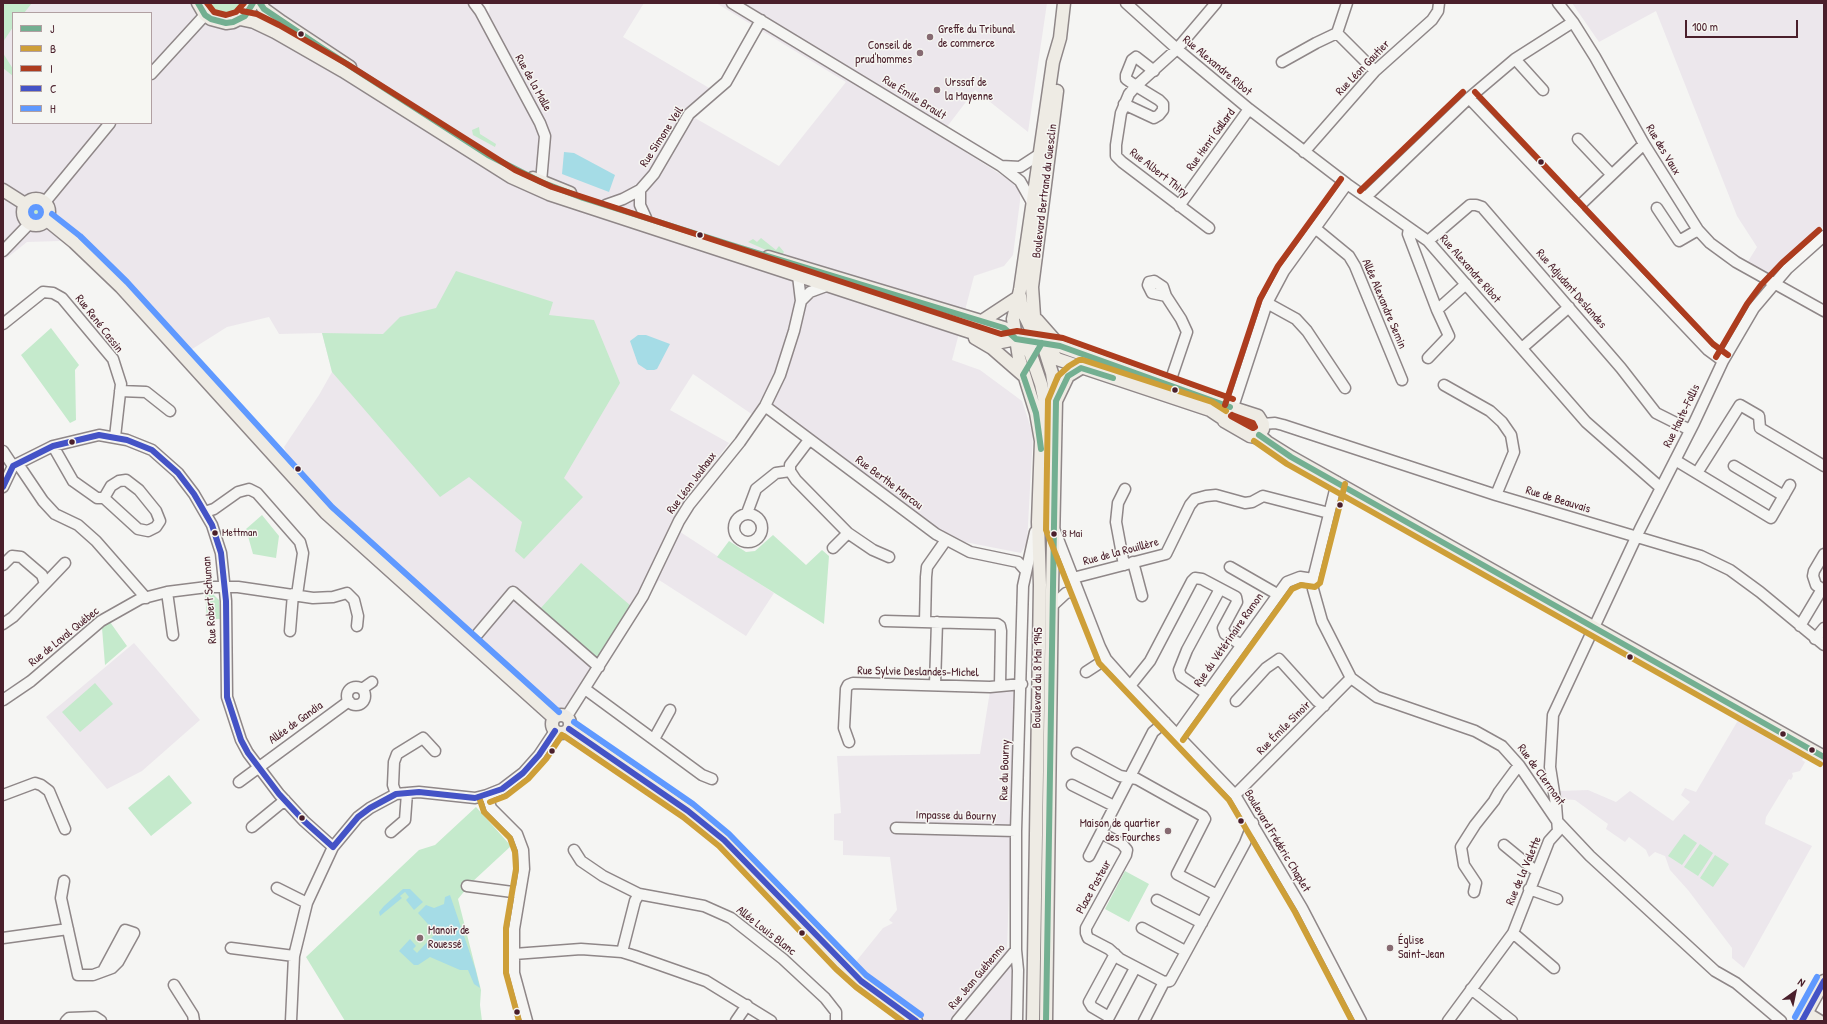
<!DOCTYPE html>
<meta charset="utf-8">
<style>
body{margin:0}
#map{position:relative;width:1827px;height:1024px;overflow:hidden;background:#f5f5f3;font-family:"Patrick Hand",sans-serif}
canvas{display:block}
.frame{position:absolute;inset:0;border:4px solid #4a1f2b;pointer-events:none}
.legend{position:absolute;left:12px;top:12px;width:140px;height:112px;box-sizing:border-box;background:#f6f6f2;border:1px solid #b1a0a2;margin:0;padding:5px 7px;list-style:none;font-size:12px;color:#4a1f2b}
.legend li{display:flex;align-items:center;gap:8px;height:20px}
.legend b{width:20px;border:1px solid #b1a0a2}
.north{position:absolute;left:1775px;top:972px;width:40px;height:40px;-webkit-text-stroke:3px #f6f6f2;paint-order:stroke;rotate:33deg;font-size:11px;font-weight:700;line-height:16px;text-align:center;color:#4a1f2b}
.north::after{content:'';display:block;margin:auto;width:14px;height:18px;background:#4a1f2b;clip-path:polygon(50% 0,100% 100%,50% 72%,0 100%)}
.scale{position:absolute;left:1685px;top:20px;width:113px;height:18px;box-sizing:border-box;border:2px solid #4a1f2b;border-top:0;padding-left:5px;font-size:12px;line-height:14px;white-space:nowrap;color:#4a1f2b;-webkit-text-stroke:3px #f6f6f2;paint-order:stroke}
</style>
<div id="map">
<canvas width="1827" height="1024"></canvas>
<div class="frame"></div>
<ul class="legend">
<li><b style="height:5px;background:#73af91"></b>J</li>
<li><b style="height:5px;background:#ce9f38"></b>B</li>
<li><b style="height:5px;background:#ad3c1e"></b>I</li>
<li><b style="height:5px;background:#4453c6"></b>C</li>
<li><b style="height:5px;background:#5f99ff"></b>H</li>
</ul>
<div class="north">N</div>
<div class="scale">100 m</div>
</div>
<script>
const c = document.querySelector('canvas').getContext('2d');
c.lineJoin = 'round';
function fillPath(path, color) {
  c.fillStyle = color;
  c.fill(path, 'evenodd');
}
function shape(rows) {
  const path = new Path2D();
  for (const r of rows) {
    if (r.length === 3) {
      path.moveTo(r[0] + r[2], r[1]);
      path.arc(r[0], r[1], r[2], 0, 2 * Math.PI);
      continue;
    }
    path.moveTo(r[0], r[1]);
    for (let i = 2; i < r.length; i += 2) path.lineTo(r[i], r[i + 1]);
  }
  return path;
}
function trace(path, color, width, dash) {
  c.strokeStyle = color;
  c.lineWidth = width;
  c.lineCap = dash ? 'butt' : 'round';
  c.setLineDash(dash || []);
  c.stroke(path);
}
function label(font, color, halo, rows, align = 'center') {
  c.font = font + ' "Patrick Hand",sans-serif';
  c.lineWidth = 3;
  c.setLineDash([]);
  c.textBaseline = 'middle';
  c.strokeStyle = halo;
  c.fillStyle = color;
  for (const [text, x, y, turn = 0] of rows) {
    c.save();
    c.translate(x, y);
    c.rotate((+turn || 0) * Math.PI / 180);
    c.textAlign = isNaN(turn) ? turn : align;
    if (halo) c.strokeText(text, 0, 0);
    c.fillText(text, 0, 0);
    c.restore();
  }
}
const built = shape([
 [3,3,482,3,489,13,490,3,644,3,623,37,721,95,695,118,779,166,846,82,716,3,1047,3,1028,132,975,90,940,136,1011,181,1018,187,1020,193,1020,201,1013,255,1004,266,974,276,952,360,980,370,1022,401,1033,434,1027,543,1021,553,965,542,938,528,901,502,774,405,762,397,753,415,693,374,670,410,729,443,685,501,671,526,774,593,746,636,659,580,576,712,550,705,335,515,292,465,284,447,319,395,332,372,322,333,279,334,269,317,227,327,189,351,73,232,60,241,27,242,3,261],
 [13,13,151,13,151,123,13,123],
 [1572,3,1824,3,1824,226,1772,276,1747,263,1757,247,1737,216,1656,11,1599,42],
 [134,643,200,720,142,771,107,789,46,717],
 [1016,689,1007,950,1015,974,1013,1021,925,1021,854,964,883,928,893,923,889,920,897,910,890,857,843,855,843,841,834,840,834,814,841,813,837,756,980,754,990,691],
 [1740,717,1805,755,1802,760,1805,762,1800,771,1792,773,1793,776,1791,780,1789,779,1766,817,1765,824,1812,846,1744,968,1732,958,1732,948,1688,890,1670,870,1665,856,1655,852,1649,857,1646,850,1629,837,1625,842,1606,829,1608,824,1575,800,1561,799,1560,791,1588,790,1616,802,1630,791,1673,821,1690,802,1681,795,1685,788,1696,792]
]);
const green = shape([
 [3,3,32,3,24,13,13,13,13,27,3,42],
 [204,3,247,3,240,12,225,17,210,11],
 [3,53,13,69,13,76,3,68],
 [479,127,480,134,496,144,495,147,473,135,472,130],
 [36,212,7],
 [761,238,776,250,779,246,784,252,782,255,775,254,748,242,753,239,757,242],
 [456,271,553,302,549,315,594,320,620,383,564,478,583,497,524,559,515,551,522,522,469,477,440,497,332,372,322,333,383,334,400,317,436,308],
 [51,328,79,365,75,370,76,420,70,423,21,355],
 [262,515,279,536,276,558,253,554,246,529],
 [773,535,806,565,822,550,829,556,824,624,717,557,729,541,746,552,755,551],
 [581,563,631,606,596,660,540,609],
 [205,593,213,594,219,600,220,619,207,619],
 [110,622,127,646,105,665,102,628],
 [95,683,113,704,80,732,62,712],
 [169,775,192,803,151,836,128,808],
 [476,807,511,846,471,883,458,899,481,990,480,1005,482,1021,345,1021,306,957,419,850,435,845],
 [1684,834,1697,843,1682,865,1668,856],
 [1700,844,1713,853,1698,876,1684,867],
 [1715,855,1729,864,1713,887,1700,878],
 [1125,871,1149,884,1129,922,1105,909]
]);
const water = shape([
 [564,152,574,153,615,175,609,192,562,174],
 [638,335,646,335,670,344,657,369,654,370,647,370,638,364,630,341],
 [403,889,410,889,423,902,414,910,406,900,409,897,405,892,400,896,402,898,380,916,379,912,384,906],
 [450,895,475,968,480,988,474,984,468,970,460,970,430,957,418,965,414,965,399,951,410,939,416,946,413,949,417,953,436,933,418,913,426,905,434,908,444,904,445,897]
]);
const minor = shape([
 [474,3,480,11,540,123,545,136,541,182],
 [732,3,1001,166,1020,181,1033,204],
 [1126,3,1177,49,1249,109,1347,184,1428,241,1586,422,1661,488],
 [1558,3,1573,22,1595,57,1644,144,1698,230,1710,243,1736,262,1824,311],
 [1337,33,1375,71],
 [1337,33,1347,3],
 [1515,59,1543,90],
 [1282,62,1316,43,1337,33],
 [151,74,205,15],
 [1469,98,1708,350,1723,361],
 [1124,104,1154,118,1159,115,1163,110,1163,104,1159,100,1136,86,1126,79,1126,75,1132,60,1136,57,1154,71],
 [1578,139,1611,174],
 [1304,152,1375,71,1432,20,1438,11,1439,3],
 [1001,166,1020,167,1040,154],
 [640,190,640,205,646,218],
 [1366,197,1469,98,1515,59,1573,22],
 [45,202,110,123],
 [606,205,623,199,640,190,654,174,689,114,726,82,761,20],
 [1179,206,1249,109],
 [1657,208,1679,241,1698,230],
 [1575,210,1644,144],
 [1209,228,1122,162,1116,156,1116,145,1121,113,1129,94,1136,86,1177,49,1216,3],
 [1315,228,1349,256,1355,266,1402,380],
 [1409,228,1408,234,1437,310],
 [1428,241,1470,205,1476,205,1482,207,1621,368,1656,413,1690,430],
 [3,251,29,224],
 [1166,296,1152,293,1148,285,1149,282,1154,281,1163,287,1166,296,1181,319,1187,332,1169,385],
 [801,301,810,292,829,285],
 [1267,303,1296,319,1307,331,1345,388],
 [3,324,43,292,53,293,62,298,113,359,121,384,115,437],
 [1522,348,1569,307],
 [1428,358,1449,336,1437,310,1466,284],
 [1444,385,1490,411,1502,422,1511,435,1514,452,1496,495],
 [120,391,146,392,170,411],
 [765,406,936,534,970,552,1018,562,1026,571],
 [1233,407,1267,303,1284,271,1347,184],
 [1263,424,1275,423,1283,425,1496,495,1701,556,1730,570,1760,592,1824,645],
 [809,440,790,465,790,471,796,480,848,533,873,550,889,557],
 [53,446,73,481,97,498,104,498,138,529,148,531,156,527,160,521,156,511,139,490,126,480,119,481,111,486,104,498],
 [3,451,13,466],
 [1675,460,1771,518,1790,485],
 [18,464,43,501,55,514,78,525,96,541,146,598],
 [1734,466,1784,496],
 [1697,473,1740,405,1759,416,1760,428,1824,466],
 [1337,482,1313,579,1313,589,1322,621,1351,678,1377,697,1475,731,1502,746,1519,765,1557,821,1590,856,1715,971,1736,983,1781,1021],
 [3,487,13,466,53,446,99,435,127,440,152,450,178,473,194,494,212,525,221,553,226,601,227,697,241,740,248,753,279,794,304,821,333,847],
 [205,512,214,509,238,492,249,489,257,493,300,542,303,553,297,595],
 [747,513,756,489,776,473,790,471],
 [748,528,14],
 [1055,531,1100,647,1106,659,1130,686,1235,795,1302,908,1361,1021],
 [833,548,848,533],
 [1133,562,1142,596],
 [3,565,12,556,21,557,42,575,45,584,13,617,3,624],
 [1124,565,1116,522,1118,503,1125,489],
 [1230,567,1277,594],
 [1073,578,1166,554,1190,505,1195,499,1206,496,1216,495,1245,503,1252,502,1263,496,1329,513],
 [45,584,65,563],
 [167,592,173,635],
 [1052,606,1066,593,1071,592,1079,596],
 [885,621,997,624,1000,626,1001,631,1000,685],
 [925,622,926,577,927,567,946,540],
 [1800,626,1822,589,1816,585,1813,576,1814,571,1824,554],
 [290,631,293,594],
 [1815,639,1824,628],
 [470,643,513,592,599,667],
 [1086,672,1106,659],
 [935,685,937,622],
 [1130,686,1150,661,1192,581,1195,578,1202,579,1236,597,1237,602,1223,628,1225,634,1241,645],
 [356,696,9],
 [362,689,372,682],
 [585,689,702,775,712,779],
 [1207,694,1181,676,1179,670,1187,650,1220,589],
 [3,700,31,681,101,621,140,599,167,592,207,587,238,587,313,598,333,597,347,593,354,600,358,616,357,626],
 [1236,701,1266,668,1279,659,1317,701,1324,706],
 [567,716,643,596,679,521,689,505,740,442,765,406,780,375,794,331,801,301,798,276],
 [1177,735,1287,582,1300,577,1313,579],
 [654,739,670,710],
 [849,742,844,728,846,689,848,685,853,683,990,687,1022,684],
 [1077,753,1120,776,1137,779,1203,816,1205,819,1177,874,1217,895],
 [239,782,349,701],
 [1072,785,1114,806],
 [396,794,393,785,394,762,397,754,423,738,435,751],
 [3,795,35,783,41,785,49,791,65,829],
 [487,795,491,808,517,834,523,850,524,869,514,929,514,973,527,1021],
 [1235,795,1351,678],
 [252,827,285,800],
 [896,828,1016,831],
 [391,832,405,820,407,793],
 [1101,833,1122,844,1127,850,1126,855,1086,928,1086,933,1088,938,1109,949,1120,959,1164,982,1170,981,1217,895,1245,843,1253,823],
 [1504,845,1532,868,1537,870],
 [574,850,581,861,603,876,639,894,704,906,731,918,783,959,825,998,836,1012,836,1021],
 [1089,856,1153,732,1165,722],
 [64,881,61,898,78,975,93,975,112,968,118,962,134,933,125,930,103,971],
 [467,886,520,893],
 [277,888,307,903],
 [1529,889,1557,899],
 [1474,892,1476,883,1464,865,1461,847,1475,825,1494,801,1499,792,1519,765],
 [1157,900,1202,923],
 [1142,928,1185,951],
 [1513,933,1554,968],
 [3,938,68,929],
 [231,948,294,956],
 [622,952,635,901,639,894],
 [514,954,581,949,622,952,635,956,706,981,771,1021],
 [1115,954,1089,1002,1092,1007,1109,1017,1135,968],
 [174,985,193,1015,194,1021],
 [1471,989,1512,1021],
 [66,1021,69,1018,95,1017,101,1021],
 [291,1021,294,956,307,903,333,847,358,817,370,808,396,794,419,792,475,798,487,795,502,789,523,773,539,755,555,731],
 [736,1021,747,1005],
 [957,1021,1016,950],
 [1017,1021,1018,970,1016,950,1016,831,1023,586,1035,532],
 [1144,1021,1164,982],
 [1448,1021,1513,933,1549,841,1558,831,1556,805,1550,767,1553,715,1640,529,1694,423,1723,361,1754,308,1787,269,1824,236]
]);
const major = shape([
 [198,3,205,15,211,19,226,23,233,22,245,16,253,3],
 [260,3,264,9,282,22,350,67],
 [240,19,254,22,275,32,343,71,511,177,549,194,1001,342,1016,339,1060,346,1230,407],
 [533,178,570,193],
 [3,190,25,204],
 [36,212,13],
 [47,220,74,242,121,287,326,513,554,718],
 [768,257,1004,328,1029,349,1041,384,1051,430],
 [1020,296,1022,310,1032,331,1057,359,1210,410,1222,418],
 [1037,320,1060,346],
 [982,321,1017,298],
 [975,338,992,348,1023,375],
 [1056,401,1068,376,1081,368],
 [1230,407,1258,416,1263,424,1263,429,1259,435,1255,437,1250,436,1224,421,1222,413,1224,409,1230,407],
 [1259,435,1267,442,1291,457,1824,757],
 [561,724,9],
 [569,729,688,811,724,840,842,963,861,981,916,1021],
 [1806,1013,1819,1021],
 [1033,1021,1040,585,1038,522,1041,441,1036,413,1019,358,1013,319,1020,290,1053,62,1060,38,1064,3],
 [1046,1021,1052,590,1056,401,1052,373,1034,316,1032,287,1057,91],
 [1802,1021,1824,981]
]);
const bus1 = shape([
 [198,3,205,15,211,19,226,23,233,22,245,16,253,3],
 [260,3,264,9,322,48,488,155,541,182,583,198,738,247,1004,328,1016,339,1060,346,1230,407],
 [1259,435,1291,457,1824,757],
 [1041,449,1036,413,1023,375,1042,343],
 [1046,1021,1056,401,1068,376,1081,368,1113,378]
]);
const bus2 = shape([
 [1226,411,1212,402,1083,360,1079,360,1069,366,1058,376,1048,400,1046,530,1099,663,1229,800,1295,912,1352,1021],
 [1254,441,1287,464,1820,764],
 [564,736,683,817,719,846,836,969,856,987,902,1021],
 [1183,740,1292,589,1301,585,1315,587,1320,583,1345,484],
 [479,797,484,812,510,838,515,852,516,869,506,928,506,973,519,1021],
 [490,802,506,796,528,779,546,759,562,735]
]);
const bus3 = shape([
 [207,3,214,12,226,15,236,12,244,3],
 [242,11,257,14,279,25,347,64,515,170,552,187,1001,334,1017,331,1063,338,1233,399],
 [1475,92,1713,344,1728,355],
 [1360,191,1463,92],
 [1716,357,1747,304,1761,285,1782,263,1819,230],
 [1225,405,1260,299,1278,266,1341,179],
 [1232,415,1253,423,1255,427,1253,428,1231,416,1232,415]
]);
const bus4 = shape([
 [3,487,13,466,53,446,99,435,127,440,152,450,178,473,194,494,212,525,221,553,226,601,227,697,241,740,248,753,279,794,304,821,333,847],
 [569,729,688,811,724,840,861,981,916,1021],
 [333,847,358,817,370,808,396,794,419,792,475,798,502,789,523,773,539,755,555,731],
 [1802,1021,1824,981]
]);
const bus5 = shape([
 [36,212,5],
 [52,214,80,236,127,282,332,507,559,712],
 [574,722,693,804,729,834,866,975,921,1015],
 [1795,1017,1817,977]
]);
const markers = [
 [301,34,3.5,"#4a1f2b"],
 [930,37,4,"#866a71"],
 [920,53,4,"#866a71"],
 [937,90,4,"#866a71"],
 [1541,162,3.5,"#4a1f2b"],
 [700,235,3.5,"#4a1f2b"],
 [1175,390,3.5,"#4a1f2b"],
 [72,442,3.5,"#4a1f2b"],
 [298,469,3.5,"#4a1f2b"],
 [1340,505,3.5,"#4a1f2b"],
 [215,533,3.5,"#4a1f2b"],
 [1054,534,3.5,"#4a1f2b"],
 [1630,657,3.5,"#4a1f2b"],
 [1783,734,3.5,"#4a1f2b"],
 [1812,750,3.5,"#4a1f2b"],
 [552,751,3.5,"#4a1f2b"],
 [302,818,3.5,"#4a1f2b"],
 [1241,821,3.5,"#4a1f2b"],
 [1168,831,4,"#866a71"],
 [802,933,3.5,"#4a1f2b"],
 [420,938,4,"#866a71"],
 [1390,948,4,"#866a71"],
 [517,1012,3.5,"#4a1f2b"]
];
const busNames = [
 ["Mettman",222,533],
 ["8 Mai",1062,534]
];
const poiNames = [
 ["Greffe du Tribunal",938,30],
 ["de commerce",938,44],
 ["Conseil de",912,46,"right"],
 ["prud'hommes",912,60,"right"],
 ["Urssaf de",945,83],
 ["la Mayenne",945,97],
 ["Maison de quartier",1160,824,"right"],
 ["des Fourches",1160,838,"right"],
 ["Manoir de",428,931],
 ["Rouessé",428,945],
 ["Église",1398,941],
 ["Saint-Jean",1398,955]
];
const streetNames = [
 ["Rue Alexandre Ribot",1217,66,40],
 ["Rue Léon Gautier",1363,68,-46],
 ["Rue de la Malle",533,83,61],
 ["Rue Émile Brault",914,98,32],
 ["Rue Simone Veil",662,137,-57],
 ["Rue Henri Gallard",1211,140,-54],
 ["Rue des Vaux",1663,150,59],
 ["Rue Albert Thiry",1159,173,38],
 ["Boulevard Bertrand du Guesclin",1045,191,-83],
 ["Rue Alexandre Ribot",1470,269,49],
 ["Rue Adjudant Deslandes",1571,289,49],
 ["Allée Alexandre Semin",1384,304,67],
 ["Rue René Cassin",99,324,52],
 ["Rue Haute-Follis",1682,416,-64],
 ["Rue Léon Jouhaux",692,483,-53],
 ["Rue Berthe Marcou",889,483,37],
 ["Rue de Beauvais",1558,500,17],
 ["Rue de la Rouillère",1121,552,-15],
 ["Rue Robert Schuman",210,600,-94],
 ["Rue de Laval Québec",64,637,-39],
 ["Rue du Vétérinaire Ramon",1229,640,-55],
 ["Rue Sylvie Deslandes-Michel",918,672,1],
 ["Boulevard du 8 Mai 1945",1038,678,-89],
 ["Allée de Gandia",296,723,-36],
 ["Rue Émile Sinoir",1284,728,-45],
 ["Rue du Bourny",1005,770,-88],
 ["Rue de Clermont",1541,775,54],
 ["Impasse du Bourny",956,816,1],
 ["Boulevard Frédéric Chaplet",1277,841,59],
 ["Rue de la Valette",1524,871,-67],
 ["Place Pasteur",1094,887,-61],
 ["Allée Louis Blanc",766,931,38],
 ["Rue Jean Guéhenno",977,977,-50]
];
fillPath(built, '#ece7ec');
fillPath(green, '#c5eacc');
fillPath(water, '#a5dce6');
trace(minor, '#8f8788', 13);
trace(major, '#8f8788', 15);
trace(minor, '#f5f5f3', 10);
trace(major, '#eeebe4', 12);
trace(bus1, '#73af91', 6);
trace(bus2, '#ce9f38', 6);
trace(bus3, '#ad3c1e', 6);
trace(bus4, '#4453c6', 6);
trace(bus5, '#5f99ff', 6);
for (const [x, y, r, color] of markers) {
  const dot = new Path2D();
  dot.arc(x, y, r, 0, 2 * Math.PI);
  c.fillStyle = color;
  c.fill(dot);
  trace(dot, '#f6f6f2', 1.5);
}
label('11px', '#4a1f2b', '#f6f6f2', busNames, 'left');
label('12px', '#4a1f2b', '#f6f6f2', poiNames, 'left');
label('12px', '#4a1f2b', '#f6f6f2', streetNames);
</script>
